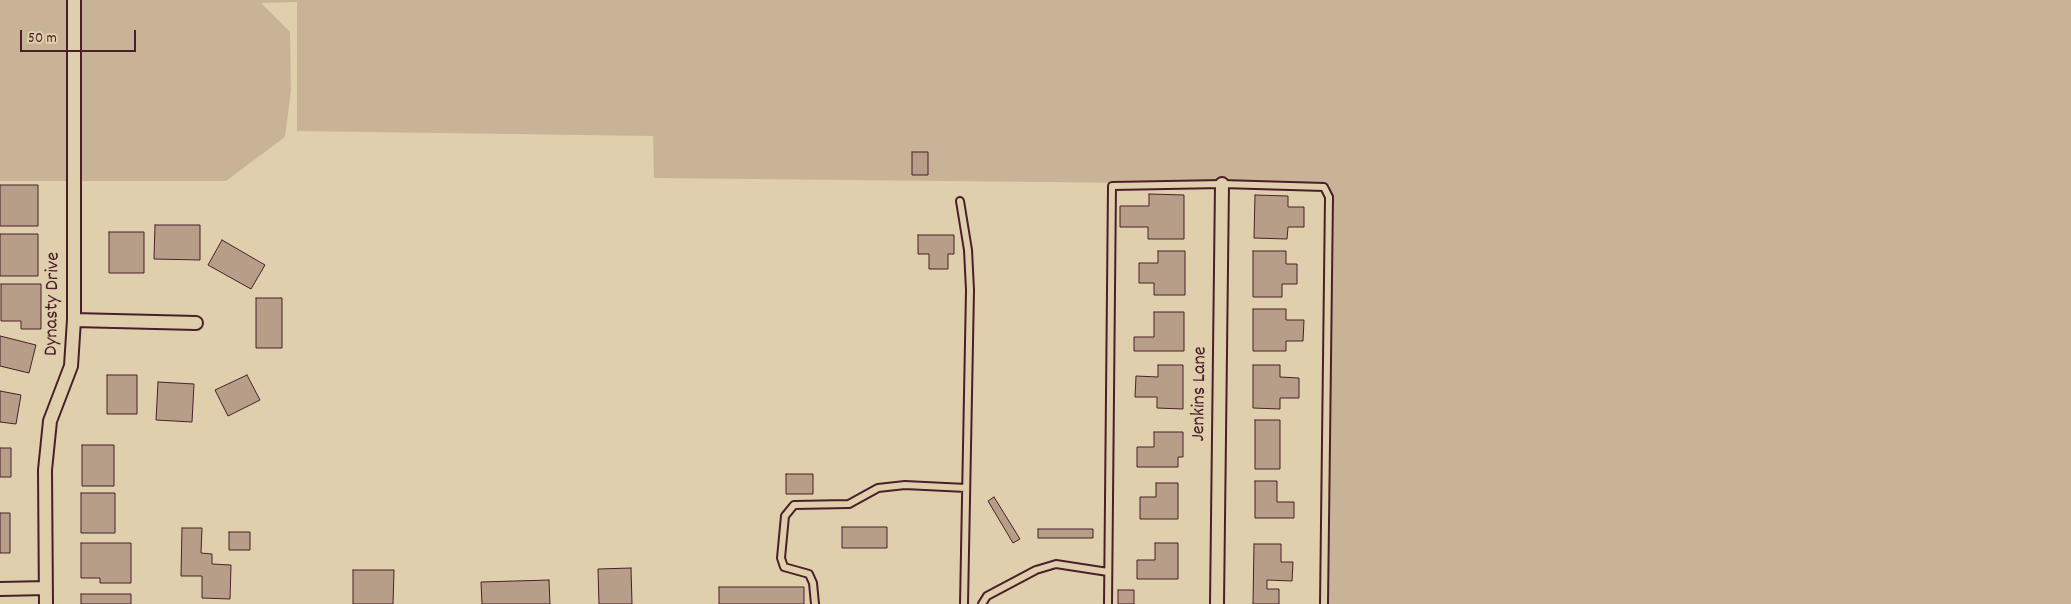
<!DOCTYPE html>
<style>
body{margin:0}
#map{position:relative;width:2071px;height:604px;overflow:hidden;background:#e0cfac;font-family:Dekko,sans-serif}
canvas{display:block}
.scale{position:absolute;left:20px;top:30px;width:116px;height:22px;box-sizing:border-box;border:2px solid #4a1f2b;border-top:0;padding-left:6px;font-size:15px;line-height:18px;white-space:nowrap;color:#4a1f2b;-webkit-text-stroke:4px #e0cfac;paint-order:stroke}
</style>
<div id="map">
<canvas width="2071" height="604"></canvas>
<div class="scale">50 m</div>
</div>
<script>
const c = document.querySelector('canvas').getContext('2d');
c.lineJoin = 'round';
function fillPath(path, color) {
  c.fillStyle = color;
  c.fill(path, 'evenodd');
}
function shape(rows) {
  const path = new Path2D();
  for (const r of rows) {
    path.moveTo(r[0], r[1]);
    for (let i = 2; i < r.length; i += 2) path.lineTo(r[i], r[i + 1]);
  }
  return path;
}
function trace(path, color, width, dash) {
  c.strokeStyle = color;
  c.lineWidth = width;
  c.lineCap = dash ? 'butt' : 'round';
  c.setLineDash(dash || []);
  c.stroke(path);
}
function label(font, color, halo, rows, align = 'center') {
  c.font = font + ' Dekko,sans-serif';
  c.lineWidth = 5;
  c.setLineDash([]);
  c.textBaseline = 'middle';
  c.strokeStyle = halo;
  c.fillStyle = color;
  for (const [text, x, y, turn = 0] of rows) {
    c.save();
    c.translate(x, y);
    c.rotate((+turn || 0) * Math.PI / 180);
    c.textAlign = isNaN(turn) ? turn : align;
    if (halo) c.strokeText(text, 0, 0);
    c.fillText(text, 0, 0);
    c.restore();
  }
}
const green = shape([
 [0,0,2071,0,2071,604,1325,604,1330,185,654,178,653,136,297,131,297,2,261,3,290,32,291,90,285,137,226,181,0,181]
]);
const building = shape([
 [912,152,928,152,928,175,912,175,912,152],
 [0,185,38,185,38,226,0,226,0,185],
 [1149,194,1184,195,1184,239,1148,239,1148,227,1120,227,1120,206,1149,206,1149,194],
 [1255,195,1288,196,1288,207,1304,207,1304,227,1288,227,1287,239,1254,238,1255,195],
 [155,225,200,225,200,260,154,259,155,225],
 [109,232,144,232,144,273,109,273,109,232],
 [0,234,38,234,38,276,0,276,0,234],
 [918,235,954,235,954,254,948,254,948,269,929,269,929,254,918,254,918,235],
 [222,240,265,265,251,289,208,265,222,240],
 [1158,251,1185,251,1185,295,1154,295,1154,283,1139,283,1139,263,1158,263,1158,251],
 [1253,251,1286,251,1286,264,1297,264,1297,284,1282,284,1282,297,1253,297,1253,251],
 [1,284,41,284,41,329,21,329,21,321,1,321,1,284],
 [256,298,282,298,282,348,256,348,256,298],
 [1253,309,1286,309,1286,320,1304,320,1303,341,1286,341,1286,351,1253,351,1253,309],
 [1154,312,1184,312,1184,351,1134,351,1134,337,1154,337,1154,312],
 [0,336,36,345,29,373,0,366,0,336],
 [1158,365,1183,365,1183,409,1157,408,1157,397,1135,397,1136,376,1158,377,1158,365],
 [1253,365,1280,365,1280,377,1299,378,1299,398,1280,398,1280,409,1253,408,1253,365],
 [107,375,137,375,137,414,107,414,107,375],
 [247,375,260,400,228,416,215,390,247,375],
 [158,382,194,384,192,422,156,420,158,382],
 [0,391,21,395,16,424,0,422,0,391],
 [1255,420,1280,420,1280,469,1255,469,1255,420],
 [1154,432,1183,432,1183,457,1178,457,1178,467,1137,467,1137,447,1154,447,1154,432],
 [82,445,114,445,114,486,82,486,82,445],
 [0,448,11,448,11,477,0,477,0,448],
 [786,474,813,474,813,494,786,494,786,474],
 [1255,481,1277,481,1277,502,1294,502,1294,518,1255,518,1255,481],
 [1156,483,1178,483,1178,519,1140,519,1140,497,1156,497,1156,483],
 [81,493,115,493,115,533,81,533,81,493],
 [994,497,1020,539,1013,543,988,501,994,497],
 [0,513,10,513,10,553,0,553,0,513],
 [842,527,887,527,887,548,842,548,842,527],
 [182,528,202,528,201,553,212,554,212,564,231,565,230,599,202,598,202,576,181,576,182,528],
 [1038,529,1093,529,1093,538,1038,538,1038,529],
 [229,532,250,532,250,550,229,550,229,532],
 [81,543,131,543,131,583,100,583,100,578,81,578,81,543],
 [1155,543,1178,543,1178,579,1137,579,1137,560,1155,560,1155,543],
 [1254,544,1281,544,1281,562,1293,562,1292,581,1267,580,1267,589,1279,589,1279,604,1253,604,1254,544],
 [631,568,632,604,599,604,598,569,631,568],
 [353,570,394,570,393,604,353,604,353,570],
 [549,580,550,604,482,604,481,582,549,580],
 [719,587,804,587,804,604,719,604,719,587],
 [1118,590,1134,590,1134,604,1118,604,1118,590],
 [81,594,131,594,131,604,81,604,81,594]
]);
const service = shape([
 [960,201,968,250,970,290,964,604],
 [815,604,813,583,809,574,784,567,781,558,785,516,794,505,849,504,878,488,905,485,966,488],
 [982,604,987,596,1036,570,1056,564,1108,572],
 [1108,604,1112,186,1222,184,1324,187,1329,197,1324,604]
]);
const minor = shape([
 [74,320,196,323],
 [0,589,46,588],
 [46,604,45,470,50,421,71,366,74,320,74,0],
 [1217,604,1222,184]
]);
const streetNames = [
 ["Dynasty Drive",54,304,-89],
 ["Jenkins Lane",1201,394,-89]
];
fillPath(green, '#c8b397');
fillPath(building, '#b79e88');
trace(building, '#4a1f2b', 1);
trace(service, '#4a1f2b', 10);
trace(minor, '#4a1f2b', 16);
trace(service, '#e0cfac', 6);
trace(minor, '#e0cfac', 12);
label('20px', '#4a1f2b', '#e0cfac', streetNames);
</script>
